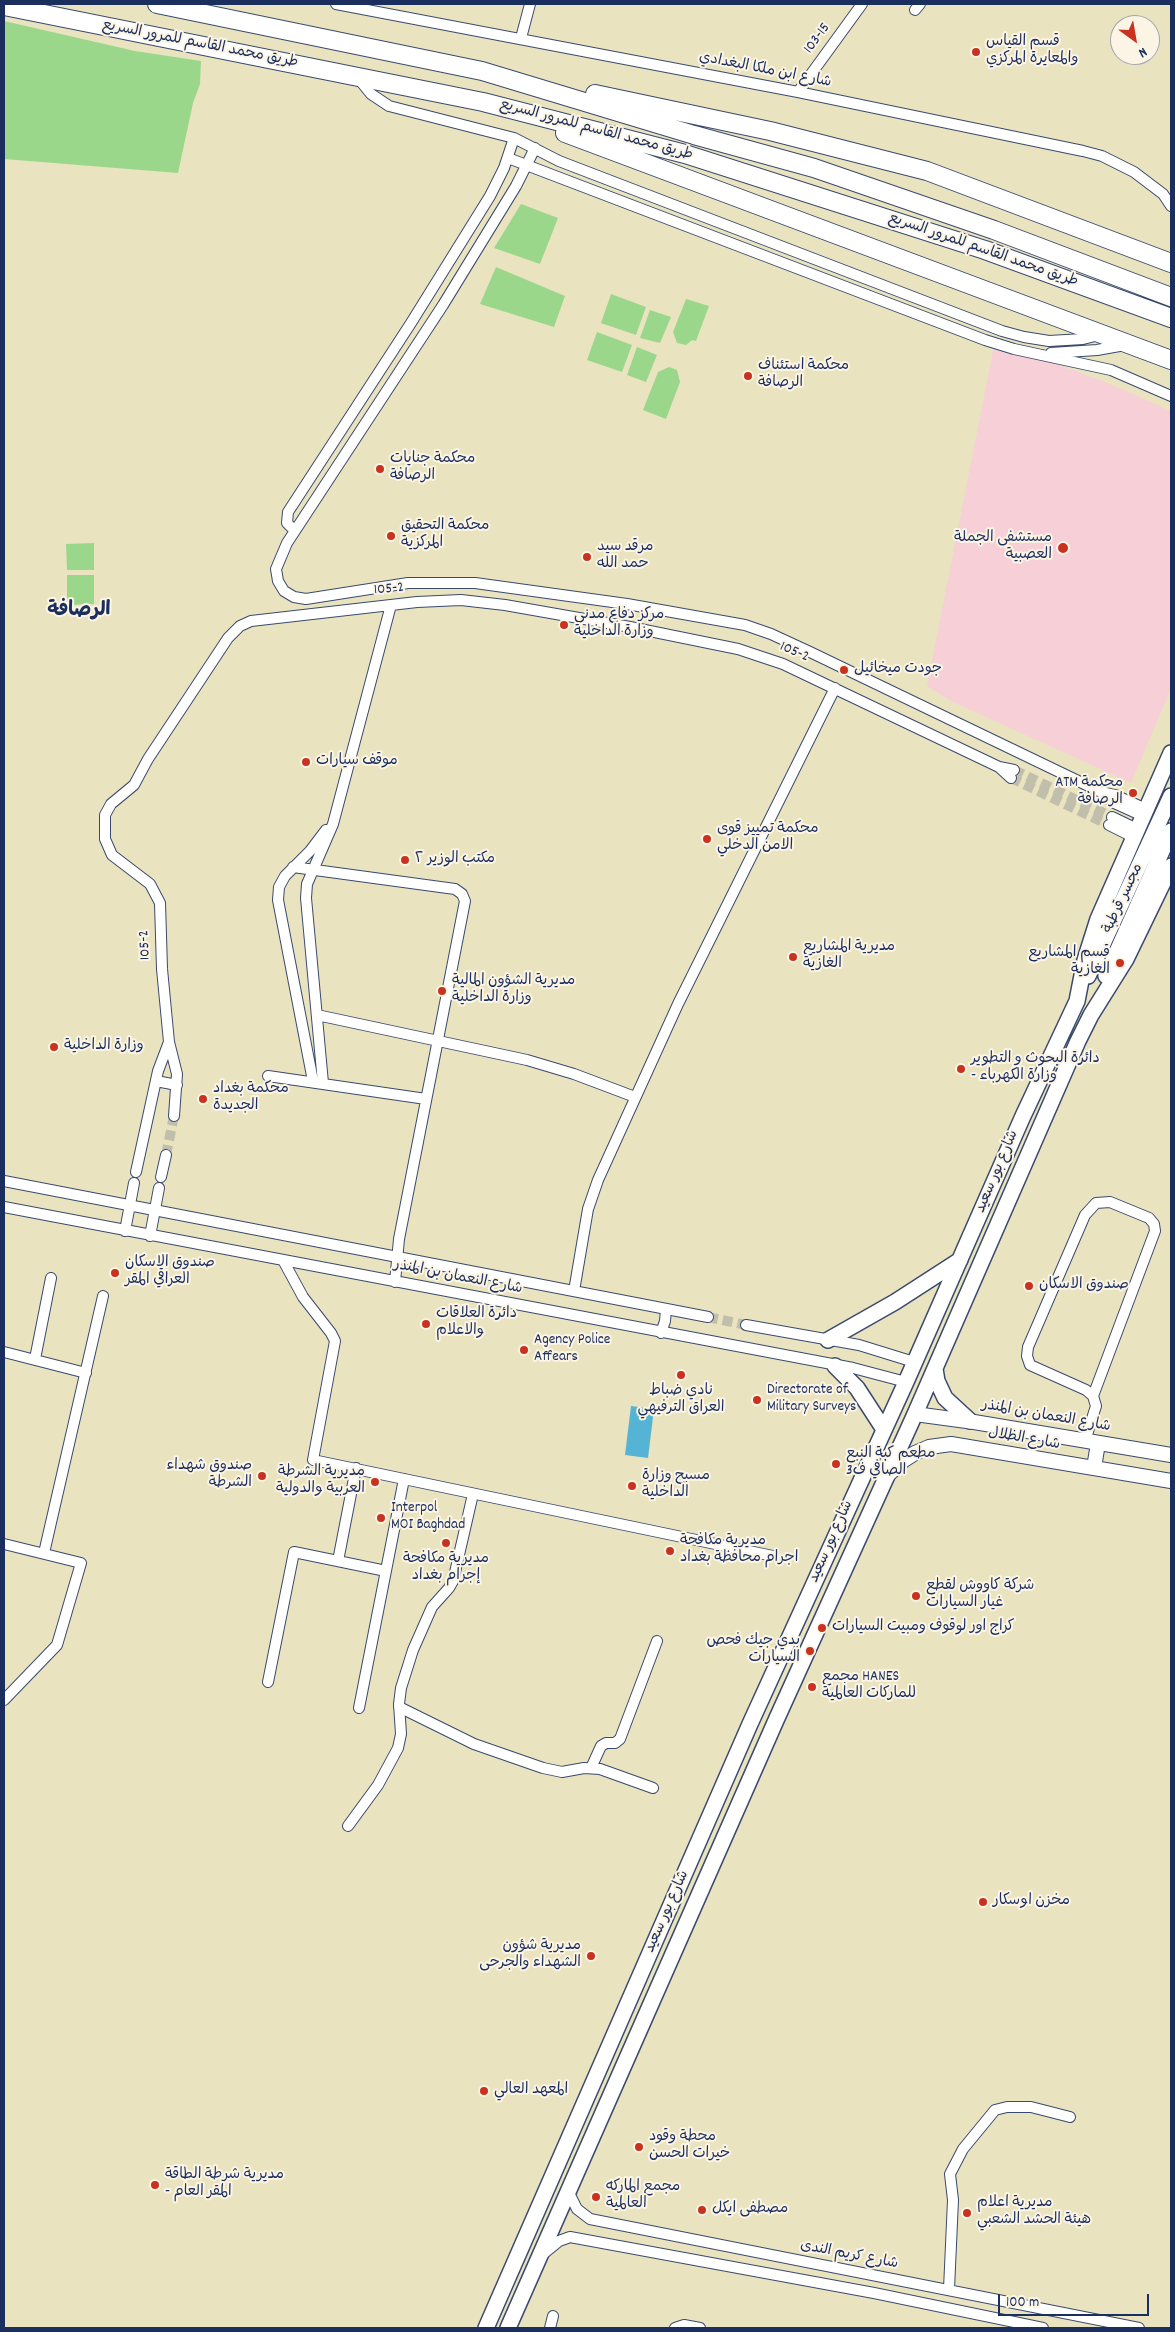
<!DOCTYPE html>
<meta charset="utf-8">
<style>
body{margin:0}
#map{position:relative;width:1175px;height:2332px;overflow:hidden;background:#eae3c0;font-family:Dekko,sans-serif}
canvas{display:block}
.frame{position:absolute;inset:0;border:5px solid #1b2f5e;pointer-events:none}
.north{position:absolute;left:1110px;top:15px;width:50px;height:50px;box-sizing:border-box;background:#fcf5e5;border:1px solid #a2a6af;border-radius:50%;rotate:148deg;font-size:14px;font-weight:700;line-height:20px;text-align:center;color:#1b2f5e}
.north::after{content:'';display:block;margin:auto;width:18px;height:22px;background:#c8321e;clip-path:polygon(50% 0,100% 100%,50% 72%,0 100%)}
.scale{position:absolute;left:998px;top:2294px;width:151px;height:22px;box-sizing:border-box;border:2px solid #1b2f5e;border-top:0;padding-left:6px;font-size:15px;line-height:18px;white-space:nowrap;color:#1b2f5e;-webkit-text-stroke:4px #fcf5e5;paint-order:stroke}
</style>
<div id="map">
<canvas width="1175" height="2332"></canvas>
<div class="frame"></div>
<div class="north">N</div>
<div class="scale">100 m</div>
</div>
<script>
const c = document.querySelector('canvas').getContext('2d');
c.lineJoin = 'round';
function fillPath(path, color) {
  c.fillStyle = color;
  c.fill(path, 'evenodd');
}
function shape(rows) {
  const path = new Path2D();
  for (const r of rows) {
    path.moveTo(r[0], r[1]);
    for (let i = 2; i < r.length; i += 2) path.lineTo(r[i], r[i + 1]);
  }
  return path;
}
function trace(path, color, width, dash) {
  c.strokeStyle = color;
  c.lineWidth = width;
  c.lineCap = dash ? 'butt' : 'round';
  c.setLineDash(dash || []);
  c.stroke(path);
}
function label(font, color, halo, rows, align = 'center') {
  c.font = font + ' Dekko,"Playpen Sans Arabic",sans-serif';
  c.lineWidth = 4;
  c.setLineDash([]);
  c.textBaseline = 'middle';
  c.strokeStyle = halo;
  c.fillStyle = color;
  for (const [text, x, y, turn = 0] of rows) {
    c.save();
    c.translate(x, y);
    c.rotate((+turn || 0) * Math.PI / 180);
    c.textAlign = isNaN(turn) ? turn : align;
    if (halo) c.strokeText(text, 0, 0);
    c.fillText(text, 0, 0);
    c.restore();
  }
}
const built = shape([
 [995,341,1110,384,1171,411,1171,688,1131,783,953,702,927,686]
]);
const green = shape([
 [4,21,135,51,201,61,200,84,193,103,178,173,4,159],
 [521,204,558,218,540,264,494,248],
 [496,267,565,296,554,327,480,304],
 [611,294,646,307,636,335,601,323],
 [686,299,709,306,696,341,692,340,686,345,677,343,673,332],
 [650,310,671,317,660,343,640,338],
 [597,332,632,345,622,372,587,360],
 [637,347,657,355,646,382,627,375],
 [669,367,677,370,680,382,666,419,643,410,658,372],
 [94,543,94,570,67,570,66,544],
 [67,575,94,575,94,604,67,605]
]);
const water = shape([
 [631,1406,654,1409,648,1458,625,1455]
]);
const streetTunnel = shape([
 [1014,770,1112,817],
 [1011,778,1109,825],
 [166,1155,174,1116],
 [708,1317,746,1325]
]);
const street = shape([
 [336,4,798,92,1083,151,1102,156,1134,172,1163,194,1171,206],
 [915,10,920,4],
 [521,38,530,4],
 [358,78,371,94,389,106,514,138,559,161,1002,331,1024,337,1049,341,1083,339,1099,335],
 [798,92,862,4],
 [535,148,516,186,443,305,287,543,276,569,278,581,284,591,294,597,306,599,408,583,475,583,627,604,745,625,771,634,810,652,1101,792,1115,795,1146,809],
 [508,158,985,340,1014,349,1111,370,1171,396],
 [1051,353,1097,350,1125,345],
 [295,531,287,523,288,512,411,323,490,196,504,168,514,138],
 [999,767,1011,778],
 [1101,792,1112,802,1143,816],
 [1112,817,1137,829],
 [1109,825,1133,837],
 [293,867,455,889,462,894,465,901,399,1239,395,1282],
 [317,1015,527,1060,574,1074,635,1097],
 [268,1076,426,1099],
 [156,1081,177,1085],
 [313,1081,278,900,279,887,285,876,310,851,326,830],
 [323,1083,306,898,307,884,333,824,391,605],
 [174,1116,177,1074,169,1042,162,969,160,903,150,884,112,855,105,839,105,815,111,804,134,785,148,759,228,638,240,626,251,621,417,602,461,600,505,605,630,627,738,649,783,664,999,767,1014,770],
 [136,1172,158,1071,169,1042],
 [161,1177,166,1155],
 [4,1181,708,1317],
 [4,1207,853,1368,906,1382],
 [125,1231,134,1183],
 [150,1236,159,1188],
 [284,1262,303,1297,331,1333,335,1341,313,1460,773,1556],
 [574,1291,588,1209,598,1180,678,1004,835,688],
 [746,1325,859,1345,914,1362],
 [661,1333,665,1321,666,1309],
 [4,1352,86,1373],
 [35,1359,51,1278],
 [1085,1441,1096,1406,1093,1396,1086,1390,1030,1365,1027,1356,1028,1347,1085,1215,1096,1203,1110,1202,1149,1218,1154,1224,1155,1231,1093,1396],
 [4,1544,81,1563,57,1645,4,1700],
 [44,1553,103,1296],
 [338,1561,356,1468],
 [268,1682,294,1552,386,1571],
 [399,1707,474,1744,543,1768,562,1772,584,1768,600,1769,653,1788],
 [359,1708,404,1479],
 [591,1768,601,1746,606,1743,615,1743,620,1739,657,1641],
 [348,1826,378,1785,398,1748,401,1734,399,1704,401,1688,413,1650,432,1607,449,1588,453,1581,473,1494],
 [568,2191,577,2209,590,2219,1139,2328],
 [543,2254,559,2241,570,2237,874,2293,1043,2328],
 [949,2289,953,2200,950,2174,963,2149,995,2110,1007,2107,1031,2107,1070,2117],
 [550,2328,553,2316],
 [675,2328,684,2325,700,2328]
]);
const secondary = shape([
 [915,1414,974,1422,1171,1455],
 [1094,1468,1098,1443],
 [888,1475,904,1460,915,1453,929,1447,951,1444,1171,1481]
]);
const primary = shape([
 [1088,976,1171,796],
 [1106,976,1171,831],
 [828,1340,895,1302,960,1260],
 [835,1366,857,1388,883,1428],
 [935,1369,937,1381,945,1398,970,1421],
 [486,2328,750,1724,906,1382,1023,1116,1077,1001,1085,960,1098,919,1171,753],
 [508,2328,777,1718,915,1414,1078,1041,1091,1015,1126,959,1171,866]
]);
const highway = shape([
 [157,4,482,71,694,135,814,168,994,230,1171,297],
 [4,6,483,102,685,154,985,250,1171,318],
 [595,94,770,131,927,171,1171,263],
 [565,133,1171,360]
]);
const markers = [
 [976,52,5,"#c8321e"],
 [748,376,5,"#c8321e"],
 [380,469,5,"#c8321e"],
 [391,536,5,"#c8321e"],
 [1063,548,6,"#c8321e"],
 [587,557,5,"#c8321e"],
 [564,625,5,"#c8321e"],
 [844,670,5,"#c8321e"],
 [306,762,5,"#c8321e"],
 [1133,793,5,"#c8321e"],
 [707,839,5,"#c8321e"],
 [405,860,5,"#c8321e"],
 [793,957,5,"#c8321e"],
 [1120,963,5,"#c8321e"],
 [442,991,5,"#c8321e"],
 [54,1047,5,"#c8321e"],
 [961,1069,5,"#c8321e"],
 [203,1099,5,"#c8321e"],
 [115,1273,5,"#c8321e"],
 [1029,1286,5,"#c8321e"],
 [426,1324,5,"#c8321e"],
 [524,1350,5,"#c8321e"],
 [681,1375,5,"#c8321e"],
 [757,1400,5,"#c8321e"],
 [836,1464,5,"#c8321e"],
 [262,1476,5,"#c8321e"],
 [375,1482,5,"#c8321e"],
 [632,1486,5,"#c8321e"],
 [381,1518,5,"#c8321e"],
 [446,1543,5,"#c8321e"],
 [670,1551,5,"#c8321e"],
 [916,1596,5,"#c8321e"],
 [822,1628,5,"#c8321e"],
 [810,1651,5,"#c8321e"],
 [812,1687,5,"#c8321e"],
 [983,1902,5,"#c8321e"],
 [591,1956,5,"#c8321e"],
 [484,2091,5,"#c8321e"],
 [639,2147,5,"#c8321e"],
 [155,2185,5,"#c8321e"],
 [596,2197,5,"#c8321e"],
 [702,2210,5,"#c8321e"],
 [967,2213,5,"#c8321e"]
];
const streetNames = [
 ["103-15",818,39,-54],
 ["طريق محمد القاسم للمرور السريع",200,45,11],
 ["شارع ابن ملكا البغدادي",765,71,11],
 ["طريق محمد القاسم للمرور السريع",596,131,15],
 ["طريق محمد القاسم للمرور السريع",983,251,19],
 ["105-2",389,590,-6],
 ["105-2",794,653,23],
 ["مجسر قرطبة",1124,899,-65],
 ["105-2",146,945,-93],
 ["شارع بور سعيد",998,1172,-67],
 ["شارع النعمان بن المنذر",458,1278,11],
 ["شارع النعمان بن المنذر",1046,1417,10],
 ["شارع الظلال",1024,1440,10],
 ["شارع بور سعيد",832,1542,-66],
 ["شارع بور سعيد",668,1912,-66],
 ["شارع كريم الندى",849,2256,11]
];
const poiNames = [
 ["قسم القياس",986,43],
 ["والمعايرة المركزي",986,60],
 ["محكمة استئناف",758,367],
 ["الرصافة",758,384],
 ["محكمة جنايات",390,460],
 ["الرصافة",390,477],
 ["محكمة التحقيق",401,527],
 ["المركزية",401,544],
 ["مستشفى الجملة",1052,539,"right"],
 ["العصبية",1052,556,"right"],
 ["مرقد سيد",597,548],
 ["حمد الله",597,565],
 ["مركز دفاع مدني",574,616],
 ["وزارة الداخلية",574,633],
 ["جودت ميخائيل",854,670],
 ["موقف سيارات",316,762],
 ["ATM محكمة",1123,784,"right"],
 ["الرصافة",1123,801,"right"],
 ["محكمة تمييز قوى",717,830],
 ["الامن الدخلي",717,847],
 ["مكتب الوزير ٢",415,860],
 ["مديرية المشاريع",803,948],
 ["الغازية",803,965],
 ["قسم المشاريع",1110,954,"right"],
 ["الغازية",1110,971,"right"],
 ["مديرية الشؤون المالية",452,982],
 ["وزارة الداخلية",452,999],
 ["وزارة الداخلية",64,1047],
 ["دائرة البحوث و التطوير",971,1060],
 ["- وزارة الكهرباء",971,1077],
 ["محكمة بغداد",213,1090],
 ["الجديدة",213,1107],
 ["صندوق الاسكان",125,1264],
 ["العراقي المقر",125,1281],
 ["صندوق الاسكان",1039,1286],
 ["دائرة العلاقات",436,1315],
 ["والاعلام",436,1332],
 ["Agency Police",534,1341],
 ["Affears",534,1358],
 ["Directorate of",767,1391],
 ["Military Surveys",767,1408],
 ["نادي ضباط",681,1392,"center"],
 ["العراق الترفيهي",681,1409,"center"],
 ["مطعم كبة النبع",846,1455],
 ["الصافي ف3",846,1472],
 ["صندوق شهداء",252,1467,"right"],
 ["الشرطة",252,1484,"right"],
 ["مديرية الشرطة",365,1473,"right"],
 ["العربية والدولية",365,1490,"right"],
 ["مسبح وزارة",642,1477],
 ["الداخلية",642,1494],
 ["Interpol",391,1509],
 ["MOI Baghdad",391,1526],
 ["مديرية مكافحة",680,1542],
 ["اجرام محافظة بغداد",680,1559],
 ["مديرية مكافحة",446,1560,"center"],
 ["إجرام بغداد",446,1577,"center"],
 ["شركة كاووش لقطع",926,1587],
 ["غيار السيارات",926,1604],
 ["كراج اور لوقوف ومبيت السيارات",832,1628],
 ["بدي جيك فحص",800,1642,"right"],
 ["السيارات",800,1659,"right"],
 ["مجمع HANES",822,1678],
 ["للماركات العالمية",822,1695],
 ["مخزن اوسكار",993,1902],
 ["مديرية شؤون",581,1947,"right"],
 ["الشهداء والجرحى",581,1964,"right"],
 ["المعهد العالي",494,2091],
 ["محطة وقود",649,2138],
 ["خيرات الحسن",649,2155],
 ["مديرية شرطة الطاقة",165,2176],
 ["- المقر العام",165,2193],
 ["مجمع الماركه",606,2188],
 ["العالمية",606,2205],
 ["مديرية اعلام",977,2204],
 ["هيئة الحشد الشعبي",977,2221],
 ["مصطفى ايكل",712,2210]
];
const districtNames = [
 ["الرصافة",79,612]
];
fillPath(built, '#f6cfd7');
fillPath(green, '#9bd78b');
fillPath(water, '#55b4d4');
trace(streetTunnel, '#c1bfac', 10, [10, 5]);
trace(street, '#3a4a6d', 12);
trace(secondary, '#3a4a6d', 16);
trace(primary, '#3a4a6d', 18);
trace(highway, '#3a4a6d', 20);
trace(street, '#fff', 10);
trace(secondary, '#fff', 14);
trace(primary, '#fff', 15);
trace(highway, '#fff', 18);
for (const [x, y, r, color] of markers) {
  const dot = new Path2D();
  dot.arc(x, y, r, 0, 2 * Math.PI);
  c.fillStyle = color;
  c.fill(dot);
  trace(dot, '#fcf5e5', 2);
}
label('15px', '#1b2f5e', '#fcf5e5', streetNames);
label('15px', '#1b2f5e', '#fcf5e5', poiNames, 'left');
label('bold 20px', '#1b2f5e', '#fcf5e5', districtNames);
</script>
